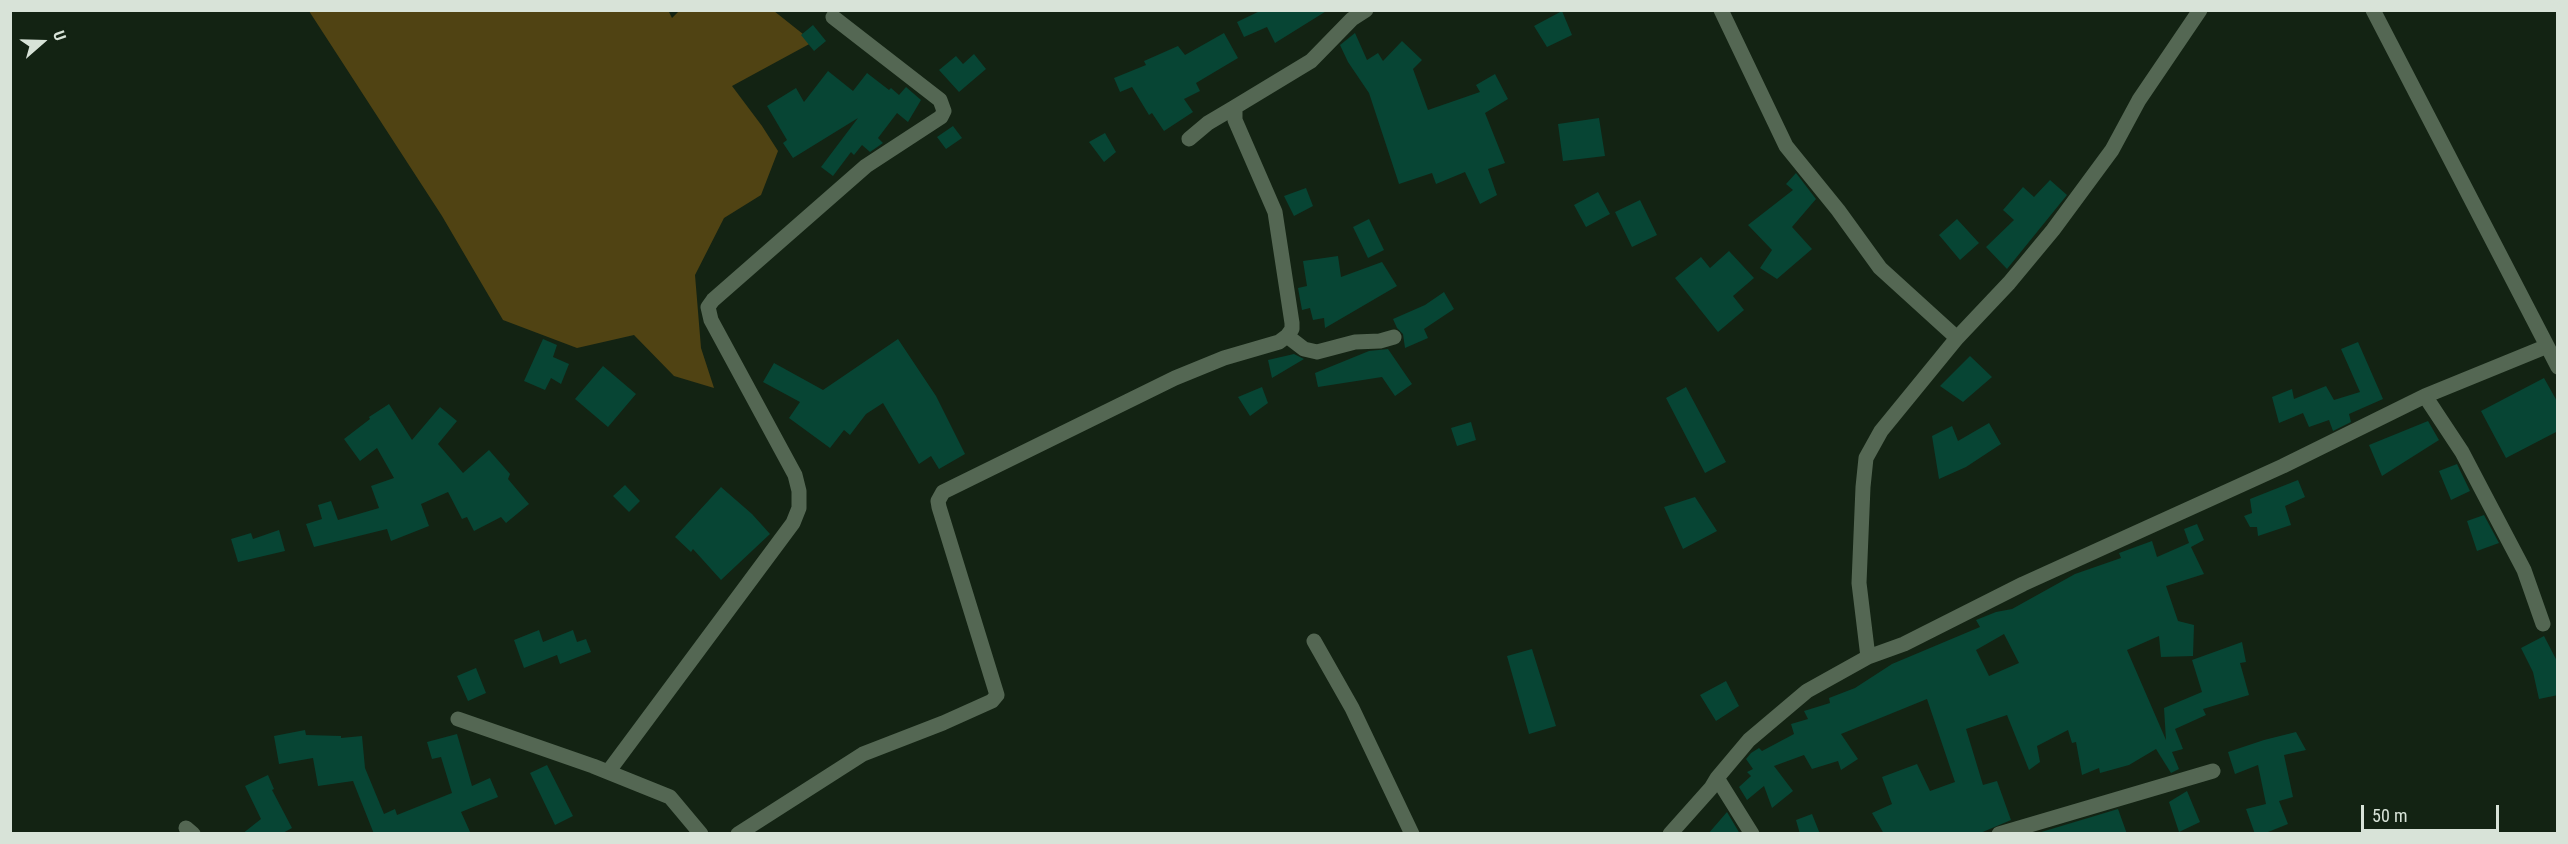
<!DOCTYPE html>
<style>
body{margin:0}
#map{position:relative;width:2568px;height:844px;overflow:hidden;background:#132313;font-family:"Roboto Condensed",sans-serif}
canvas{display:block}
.frame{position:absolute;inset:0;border:12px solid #d8e3d8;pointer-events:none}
.north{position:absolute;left:12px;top:12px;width:60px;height:60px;-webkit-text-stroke:4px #132313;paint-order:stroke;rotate:70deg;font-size:16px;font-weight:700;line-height:24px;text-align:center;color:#d8e3d8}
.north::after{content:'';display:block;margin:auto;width:21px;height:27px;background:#d8e3d8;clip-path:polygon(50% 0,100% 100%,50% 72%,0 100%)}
.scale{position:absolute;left:2361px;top:805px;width:138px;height:27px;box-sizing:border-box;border:3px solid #d8e3d8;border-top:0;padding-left:8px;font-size:18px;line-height:21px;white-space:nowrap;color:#d8e3d8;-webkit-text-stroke:4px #132313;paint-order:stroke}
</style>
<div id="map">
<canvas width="2568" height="844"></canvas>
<div class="frame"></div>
<div class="north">U</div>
<div class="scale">50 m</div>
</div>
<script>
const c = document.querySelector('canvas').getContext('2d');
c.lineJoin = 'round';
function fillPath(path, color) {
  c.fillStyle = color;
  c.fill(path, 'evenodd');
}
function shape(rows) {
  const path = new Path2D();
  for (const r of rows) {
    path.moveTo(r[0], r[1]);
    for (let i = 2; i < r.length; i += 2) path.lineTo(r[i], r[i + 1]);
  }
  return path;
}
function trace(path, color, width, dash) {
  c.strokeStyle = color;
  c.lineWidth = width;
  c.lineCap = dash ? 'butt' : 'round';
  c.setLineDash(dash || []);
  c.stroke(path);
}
const green = shape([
 [668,10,672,18,679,11,774,11,813,42,732,86,762,126,778,151,761,195,724,218,695,275,701,348,714,388,674,376,634,335,577,348,503,320,442,216,309,11]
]);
const building = shape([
 [1262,10,1328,10,1275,43,1267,27,1244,37,1237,22],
 [1562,11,1572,35,1547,47,1534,26],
 [813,25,826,41,814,51,801,35],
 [1224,33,1238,58,1196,83,1200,91,1184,99,1193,112,1164,131,1152,113,1149,115,1132,87,1120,92,1114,78,1146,65,1144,61,1178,46,1185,55],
 [1355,33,1367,60,1378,53,1383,61,1402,41,1422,60,1413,69,1428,110,1480,92,1476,85,1495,74,1508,99,1485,113,1505,163,1488,169,1497,195,1480,204,1465,172,1436,184,1432,173,1399,184,1369,93,1348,62,1340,45],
 [974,54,986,69,959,92,939,70,956,56,963,64],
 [828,71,853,91,867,73,889,90,891,88,899,95,906,87,921,100,908,122,897,113,878,138,883,143,870,152,862,145,854,155,851,152,833,176,821,167,858,118,793,158,783,143,787,140,767,106,796,88,804,102],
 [1599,118,1605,156,1563,161,1558,124],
 [953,126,962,138,946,149,937,137],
 [1105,133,1116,152,1104,162,1089,142],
 [1796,173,1816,199,1792,227,1812,249,1777,279,1760,268,1772,250,1748,225,1793,190,1786,184],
 [2050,180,2067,195,2007,269,1986,247,2014,220,2003,210,2023,187,2034,197],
 [1306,188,1313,206,1294,216,1284,196],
 [1598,192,1610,214,1586,227,1574,205],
 [1640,200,1657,235,1632,247,1615,212],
 [1369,219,1384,250,1368,258,1353,227],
 [1957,219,1979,243,1960,260,1939,235],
 [1729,251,1754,278,1733,296,1744,310,1718,332,1675,278,1701,257,1710,268],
 [1338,256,1341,277,1382,262,1397,286,1325,328,1324,318,1313,320,1310,308,1302,310,1298,288,1307,286,1303,261],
 [1444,292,1454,309,1424,329,1428,338,1405,348,1403,334,1397,328,1393,319,1425,305],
 [543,339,557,345,553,357,569,364,561,384,551,378,545,390,524,381],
 [898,339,936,396,965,454,939,469,931,456,919,464,883,403,866,414,850,435,844,430,830,448,789,418,800,402,763,382,774,363,823,390],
 [2358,342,2383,399,2349,414,2351,422,2333,431,2329,420,2309,427,2303,413,2279,423,2272,397,2292,389,2294,399,2326,386,2334,400,2360,392,2341,349],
 [1388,349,1412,384,1395,396,1382,377,1318,387,1315,373,1369,351],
 [1294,354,1304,359,1272,378,1268,360],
 [1970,356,1992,377,1963,402,1940,386],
 [603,366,636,394,608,427,575,399],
 [2544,378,2558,403,2558,431,2506,458,2481,411],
 [1262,387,1268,403,1250,416,1238,397],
 [1686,387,1726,462,1705,473,1666,398],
 [389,404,412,440,440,407,457,421,438,444,463,473,489,450,510,474,508,479,529,504,506,523,501,517,474,531,467,517,462,519,448,492,421,504,429,526,391,541,387,529,314,547,306,524,322,519,318,505,331,501,338,520,379,508,371,486,394,478,377,448,360,461,344,439,370,419,369,417],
 [2428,421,2439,440,2382,476,2369,445],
 [1471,422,1476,440,1457,446,1451,428],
 [1989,423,2001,444,1966,467,1939,479,1932,436,1952,426,1958,441],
 [2457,464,2470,491,2451,500,2439,471],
 [2298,480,2305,497,2285,506,2291,525,2258,536,2257,527,2250,527,2244,516,2252,513,2250,499],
 [625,485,640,501,629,512,613,496],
 [721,487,752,514,770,534,721,580,693,549,691,552,675,537],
 [1695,497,1717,531,1683,549,1664,507],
 [2484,515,2499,543,2477,551,2467,521],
 [2197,524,2204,540,2191,547,2204,574,2166,586,2178,621,2194,625,2193,656,2161,657,2159,636,2127,650,2166,740,2164,708,2202,692,2192,660,2242,642,2246,662,2240,663,2249,695,2203,709,2206,715,2175,729,2183,749,2172,752,2179,769,2171,773,2156,749,2129,765,2100,773,2099,768,2082,775,2076,742,2072,743,2068,730,2037,746,2040,762,2029,770,2007,715,1966,729,1983,785,1997,781,2011,820,1978,834,1884,834,1872,813,1892,804,1882,777,1917,764,1930,791,1955,782,1927,699,1841,734,1858,759,1841,770,1838,761,1812,769,1804,755,1774,766,1793,791,1772,808,1764,786,1747,800,1739,787,1751,776,1747,772,1753,769,1746,759,1751,753,1759,748,1762,751,1794,734,1791,724,1808,719,1804,711,1830,703,1829,698,1855,688,1892,664,1980,627,1976,620,1996,612,2012,609,2075,574,2121,558,2119,553,2152,541,2157,557,2189,543,2184,529],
 [2004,634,2019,663,1989,676,1976,650],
 [279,530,285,551,238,562,231,539,251,533,253,539],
 [539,630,543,642,573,630,577,642,586,639,591,652,560,664,557,655,524,668,514,640],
 [2544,636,2558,663,2558,695,2539,699,2533,672,2521,648],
 [1532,649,1556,726,1529,734,1507,656],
 [476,668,486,693,468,701,457,676],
 [1726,681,1739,706,1716,721,1700,695],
 [305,730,306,735,341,736,341,738,362,736,365,768,384,814,395,809,397,815,452,793,441,757,432,759,427,742,457,734,472,786,490,778,498,797,461,812,471,834,374,834,353,781,318,786,313,758,279,764,274,736],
 [2296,732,2306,750,2284,755,2293,797,2279,801,2288,824,2263,834,2255,834,2246,809,2266,804,2258,765,2235,774,2228,752,2264,740],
 [547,765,573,816,555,825,530,773],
 [268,775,274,789,272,790,292,828,281,834,242,834,261,819,245,786],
 [2187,791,2200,822,2179,832,2169,802],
 [2118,809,2127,834,2038,834,2038,833],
 [1727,812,1740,834,1708,834],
 [1812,814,1820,834,1800,834,1796,820]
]);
const street = shape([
 [1721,10,1786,146,1838,210,1880,268,1957,338],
 [2373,10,2558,367],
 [1189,139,1208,123,1235,107],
 [1287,336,1304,349,1317,352,1355,342,1380,341,1394,337],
 [2425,396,2545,347],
 [1314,641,1352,708,1412,834],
 [1868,657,1859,583,1863,487,1866,458,1881,431,1957,338,2009,283,2053,230,2112,150,2139,100,2200,10],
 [458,719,593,766,670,797,701,834],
 [608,772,793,523,799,508,799,491,795,475,711,320,708,307,713,300,866,166,941,117,944,111,940,100,833,17],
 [1717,778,1752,834],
 [186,828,193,834],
 [738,834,863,754,943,723,992,701,997,695,939,507,938,501,943,492,1175,378,1224,358,1279,342,1287,336,1292,329,1292,323,1275,212,1235,120,1235,107,1311,61,1352,19,1366,10],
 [1670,834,1711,788,1717,778,1749,740,1807,691,1868,657,1904,644,2023,584,2283,466,2425,396,2462,452,2484,494,2524,570,2543,624],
 [1999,834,2213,771]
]);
fillPath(green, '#504313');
fillPath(building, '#074534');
trace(street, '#546753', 15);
</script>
